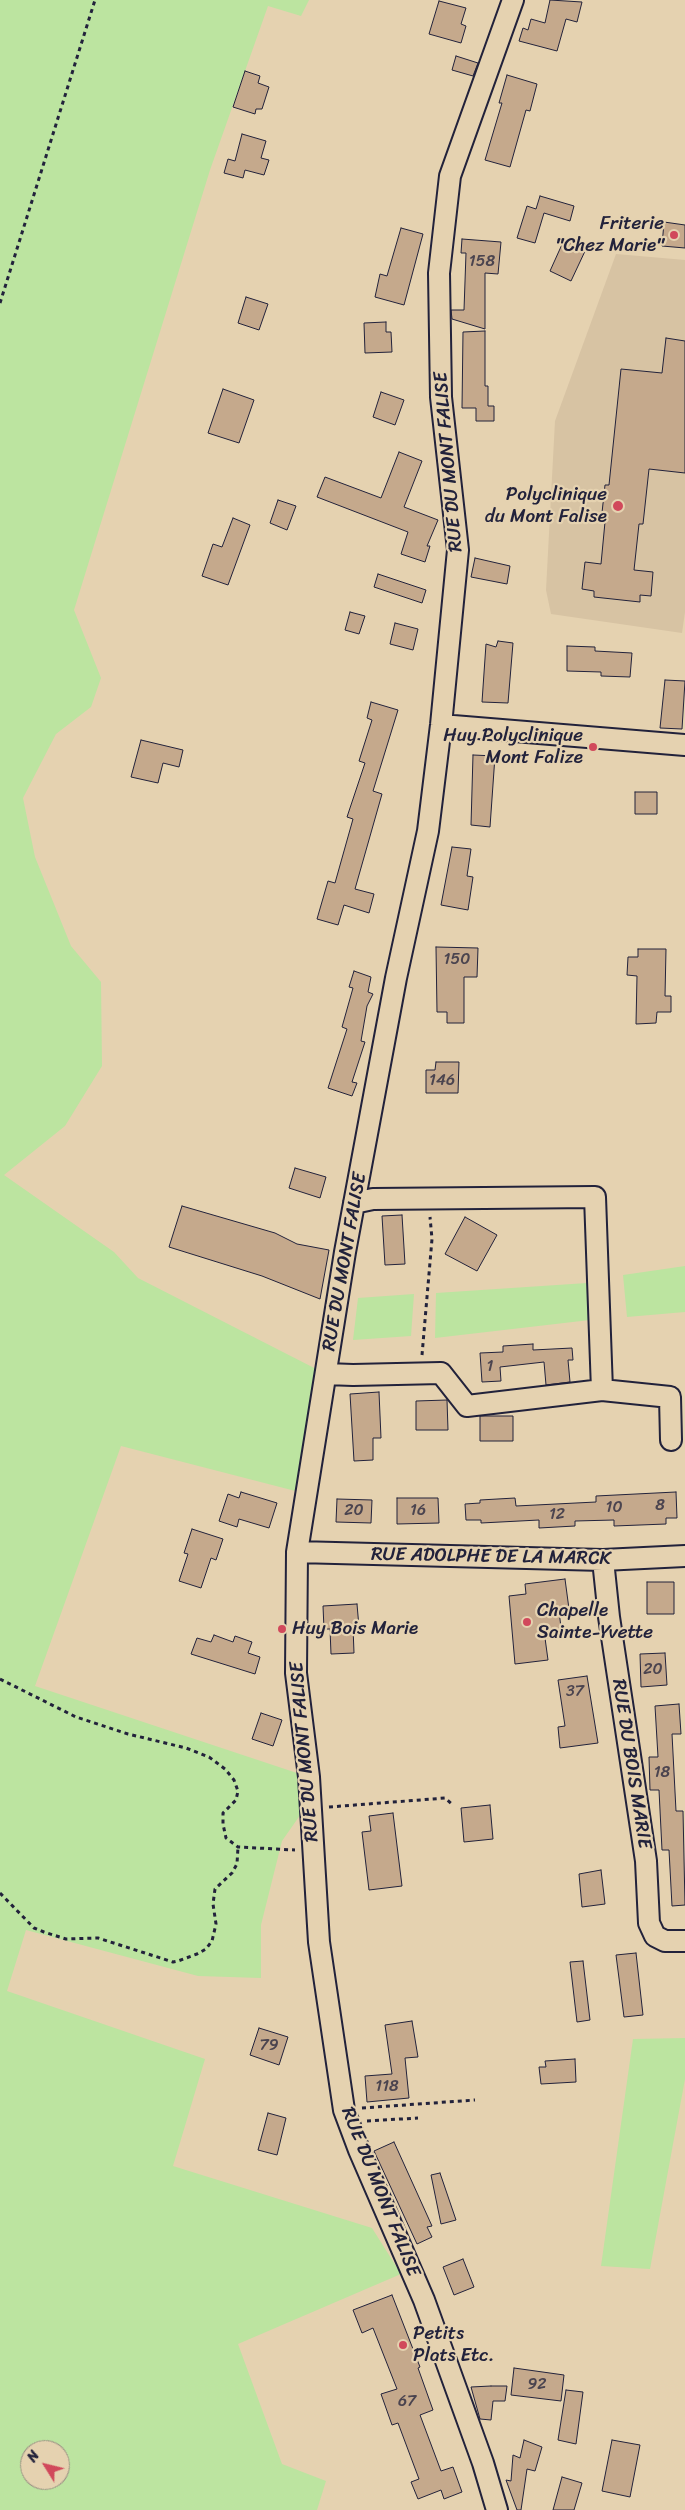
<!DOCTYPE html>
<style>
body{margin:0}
#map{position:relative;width:685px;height:2510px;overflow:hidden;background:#e5d2b0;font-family:Sriracha,sans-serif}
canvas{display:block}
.north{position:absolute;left:20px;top:2440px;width:50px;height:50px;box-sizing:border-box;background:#e5d2b0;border:1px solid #978c81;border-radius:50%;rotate:306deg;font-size:14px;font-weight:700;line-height:20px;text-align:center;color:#22223b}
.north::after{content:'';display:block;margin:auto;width:18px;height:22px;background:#d1495b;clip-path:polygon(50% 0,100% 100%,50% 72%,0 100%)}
</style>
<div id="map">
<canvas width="685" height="2510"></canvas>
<div class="north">N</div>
</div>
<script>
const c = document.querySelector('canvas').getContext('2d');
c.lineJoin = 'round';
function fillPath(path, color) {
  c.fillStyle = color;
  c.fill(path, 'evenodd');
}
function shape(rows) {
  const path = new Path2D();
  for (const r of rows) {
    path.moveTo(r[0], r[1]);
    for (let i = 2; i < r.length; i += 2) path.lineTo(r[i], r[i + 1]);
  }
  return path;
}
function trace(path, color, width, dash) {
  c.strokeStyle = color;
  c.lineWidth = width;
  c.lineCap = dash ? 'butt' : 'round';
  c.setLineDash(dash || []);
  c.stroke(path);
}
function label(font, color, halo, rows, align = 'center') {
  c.font = font + ' Sriracha,sans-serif';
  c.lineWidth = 4.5;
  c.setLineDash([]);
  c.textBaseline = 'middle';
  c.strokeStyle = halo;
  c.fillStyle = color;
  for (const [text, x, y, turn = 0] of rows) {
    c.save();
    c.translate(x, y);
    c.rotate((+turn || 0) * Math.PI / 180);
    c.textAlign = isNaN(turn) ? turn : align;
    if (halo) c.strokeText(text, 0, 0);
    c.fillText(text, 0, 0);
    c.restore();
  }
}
const built = shape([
 [616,254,685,260,685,612,682,633,551,614,546,590,555,421]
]);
const green = shape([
 [0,0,309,0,301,16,268,6,210,170,74,610,101,678,91,707,56,734,23,798,35,857,71,946,101,982,102,1066,65,1126,4,1175,114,1252,138,1278,326,1374,307,1494,121,1446,35,1686,309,1777,303,1811,282,1841,261,1925,261,1978,198,1976,26,1930,7,1991,205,2059,173,2166,372,2228,401,2274,238,2344,282,2464,326,2481,317,2510,0,2510],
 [30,2450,60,2450,60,2480,30,2480],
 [685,1266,685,1312,627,1317,623,1275],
 [587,1283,590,1320,435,1338,436,1293],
 [414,1294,411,1336,353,1340,358,1298],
 [685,2038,685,2079,650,2269,601,2266,633,2039]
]);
const building = shape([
 [550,0,582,2,577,22,566,19,557,51,519,41,523,28,528,30,531,19,545,23,550,0],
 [439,1,466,8,461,24,466,26,461,43,429,34,439,1],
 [456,56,478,63,473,76,452,70,456,56],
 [245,71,260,76,258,83,269,87,262,109,256,109,255,114,233,107,245,71],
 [507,75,537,84,530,111,526,110,510,167,485,160,502,103,499,103,507,75],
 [242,134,266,141,261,158,269,160,264,175,245,170,243,178,224,173,228,159,235,161,242,134],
 [540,196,574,206,570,221,544,213,535,243,517,238,527,206,536,209,540,196],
 [664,222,685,225,685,248,662,246,664,222],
 [401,228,423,234,404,305,375,297,380,274,387,276,401,228],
 [462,239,501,242,498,274,485,273,485,329,452,319,451,310,464,310,466,253,461,253,462,239],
 [564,240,586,249,571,281,550,271,564,240],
 [246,297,268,304,259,330,238,323,246,297],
 [386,322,386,332,391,332,392,352,365,353,364,323,386,322],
 [485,331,485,386,488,386,488,406,494,406,494,421,476,421,476,408,462,408,463,332,485,331],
 [666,338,685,341,685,473,649,469,643,524,639,524,634,570,653,572,651,596,640,595,640,602,594,597,594,591,582,589,585,562,601,564,605,522,601,522,605,485,609,485,621,369,662,373,666,338],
 [223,389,254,400,239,443,208,433,223,389],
 [381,392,404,400,395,425,373,417,381,392],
 [399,452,422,461,404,507,438,520,427,546,430,546,425,562,401,554,408,532,317,497,325,477,381,498,399,452],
 [278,500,296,506,287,530,270,523,278,500],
 [233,518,250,525,228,585,202,576,213,544,222,547,233,518],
 [475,558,510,566,507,584,471,577,475,558],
 [378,574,426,590,422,603,374,587,378,574],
 [350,612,365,616,359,634,345,630,350,612],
 [395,623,418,629,413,650,390,644,395,623],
 [498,641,513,643,508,703,482,702,486,644,496,647,498,641],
 [567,646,595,647,595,651,632,653,630,677,601,676,601,672,567,671,567,646],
 [665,680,685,681,682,729,660,728,665,680],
 [371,702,398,710,373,791,382,794,355,889,374,894,369,913,344,905,338,925,317,919,328,881,335,883,353,819,347,817,365,763,359,761,372,720,367,718,371,702],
 [141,740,183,750,179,767,163,763,158,783,131,777,141,740],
 [473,755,495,756,490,827,471,825,473,755],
 [635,792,657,792,657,814,635,814,635,792],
 [452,847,471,849,467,876,473,877,468,910,441,905,452,847],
 [436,947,478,948,477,977,464,977,464,1023,447,1023,447,1012,437,1012,436,947],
 [638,949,666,949,665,996,671,996,671,1012,657,1012,656,1023,636,1024,637,976,627,975,628,957,638,957,638,949],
 [354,971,371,977,368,992,373,994,367,1006,361,1041,365,1042,352,1082,357,1083,352,1096,328,1088,347,1029,342,1027,353,988,349,987,354,971],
 [436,1062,459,1062,458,1093,426,1093,426,1070,435,1070,436,1062],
 [295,1168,326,1177,320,1198,289,1188,295,1168],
 [182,1206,275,1233,297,1244,329,1250,320,1299,262,1276,169,1247,182,1206],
 [402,1215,405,1264,385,1265,382,1216,402,1215],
 [465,1217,497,1235,477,1271,445,1254,465,1217],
 [533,1344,533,1350,572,1348,573,1360,568,1360,570,1382,546,1385,544,1362,500,1367,501,1381,482,1382,480,1353,503,1352,503,1346,533,1344],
 [379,1392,381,1438,373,1438,373,1460,354,1461,350,1394,379,1392],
 [447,1400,448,1430,416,1430,416,1401,447,1400],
 [480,1416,513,1416,513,1441,480,1441,480,1416],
 [241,1492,277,1503,269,1528,239,1519,237,1527,219,1521,228,1494,239,1498,241,1492],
 [676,1492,677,1518,666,1518,666,1524,614,1526,614,1520,575,1521,575,1526,539,1528,539,1520,481,1523,481,1520,466,1520,465,1504,480,1503,480,1500,515,1498,516,1506,596,1502,596,1496,676,1492],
 [397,1498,438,1498,439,1523,397,1524,397,1498],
 [337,1499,372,1500,371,1523,336,1522,337,1499],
 [192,1529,223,1539,216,1560,211,1558,201,1588,179,1581,188,1554,184,1553,192,1529],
 [565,1579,569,1609,559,1611,562,1636,545,1638,548,1660,515,1664,509,1596,526,1594,525,1584,565,1579],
 [647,1582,674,1582,674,1614,647,1614,647,1582],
 [357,1604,359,1627,353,1627,354,1653,331,1654,330,1629,324,1629,323,1606,357,1604],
 [214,1635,233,1642,235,1636,252,1642,248,1653,260,1657,255,1674,191,1654,197,1638,211,1642,214,1635],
 [665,1653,667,1685,641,1687,640,1654,665,1653],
 [587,1676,598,1743,560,1748,558,1727,565,1726,558,1680,587,1676],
 [679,1704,681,1734,672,1734,676,1811,683,1811,685,1905,672,1906,669,1850,662,1850,659,1790,650,1790,649,1757,658,1757,655,1706,679,1704],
 [261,1713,282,1720,273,1746,252,1739,261,1713],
 [490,1805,493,1839,464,1842,461,1808,490,1805],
 [393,1813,402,1886,369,1890,362,1832,371,1831,369,1816,393,1813],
 [601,1870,605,1904,582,1907,579,1874,601,1870],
 [636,1953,643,2015,624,2017,616,1955,636,1953],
 [583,1961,590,2020,577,2022,570,1962,583,1961],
 [412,2021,418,2057,405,2058,409,2098,367,2102,365,2076,392,2074,385,2025,412,2021],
 [259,2028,288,2037,279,2065,250,2055,259,2028],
 [575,2059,576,2082,541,2084,539,2067,546,2067,545,2061,575,2059],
 [268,2113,286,2118,277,2155,258,2150,268,2113],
 [394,2142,432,2226,427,2227,432,2237,417,2244,374,2151,394,2142],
 [440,2173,456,2220,441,2224,431,2175,440,2173],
 [463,2259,474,2287,454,2295,443,2267,463,2259],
 [392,2295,420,2367,418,2368,433,2410,420,2415,441,2471,453,2467,462,2492,444,2499,441,2490,418,2499,411,2482,419,2479,398,2423,392,2425,381,2394,397,2389,373,2328,362,2333,353,2310,392,2295],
 [514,2368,564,2375,561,2401,511,2395,514,2368],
 [491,2386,507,2386,505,2401,493,2401,491,2420,480,2419,471,2387,491,2386],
 [566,2390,583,2392,576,2444,558,2440,566,2390],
 [524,2440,542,2447,535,2471,527,2469,521,2510,517,2510,506,2480,511,2481,513,2455,520,2458,524,2440],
 [612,2440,640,2445,630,2497,602,2491,612,2440],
 [562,2477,582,2483,574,2510,553,2510,562,2477]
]);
const path = shape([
 [0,303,95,0],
 [422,1355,432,1239,430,1217],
 [0,1679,76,1717,128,1734,186,1748,209,1757,225,1769,234,1780,238,1791,236,1800,223,1813,223,1824,226,1838,238,1847,295,1850],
 [329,1807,445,1798,453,1805],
 [0,1893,34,1928,44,1932,66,1939,98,1938,173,1962,178,1961,197,1954,206,1949,212,1941,216,1924,213,1904,215,1889,232,1873,237,1864,238,1847],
 [362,2108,475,2100],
 [367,2121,418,2118]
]);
const minor = shape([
 [441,725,685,745],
 [326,1374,353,1375,441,1373,467,1406,602,1390,595,1197,373,1199,354,1203],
 [602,1390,670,1397,671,1440],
 [297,1552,603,1560,685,1556],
 [603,1560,609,1617,646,1861,649,1923,655,1936,665,1941,685,1941],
 [497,2510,483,2463,424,2300,359,2150,344,2110,319,1942,309,1777,296,1673,297,1552,345,1252,396,978,428,831,441,725,458,550,441,397,439,273,450,176,513,0]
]);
const markers = [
 [674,235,5,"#d1495b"],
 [618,506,6,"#d1495b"],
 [593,747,5,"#d1495b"],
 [527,1622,5,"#d1495b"],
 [282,1629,5,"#d1495b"],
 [403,2345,5,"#d1495b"]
];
const numberNames = [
 ["158",482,262],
 ["150",457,960],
 ["146",442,1081],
 ["1",490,1367],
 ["8",660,1506],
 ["10",614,1508],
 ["20",354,1511],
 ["16",418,1511],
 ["12",557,1515],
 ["20",653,1670],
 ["37",575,1692],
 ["18",662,1773],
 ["79",269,2046],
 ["118",387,2087],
 ["92",537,2385],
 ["67",407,2402]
];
const poiNames = [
 ["Friterie",664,224],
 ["\"Chez Marie\"",664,246],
 ["Polyclinique",607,495],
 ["du Mont Falise",607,517],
 ["Huy Polyclinique",583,736],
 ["Mont Falize",583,758],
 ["Chapelle",537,1611,"left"],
 ["Sainte-Yvette",537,1633,"left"],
 ["Huy Bois Marie",292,1629,"left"],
 ["Petits",413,2334,"left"],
 ["Plats Etc.",413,2356,"left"]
];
const streetNames = [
 ["RUE DU MONT FALISE",449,462,-95],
 ["RUE DU MONT FALISE",345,1262,-80],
 ["RUE ADOLPHE DE LA MARCK",491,1557,1],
 ["RUE DU MONT FALISE",305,1752,-95],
 ["RUE DU BOIS MARIE",631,1764,81],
 ["RUE DU MONT FALISE",380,2192,68]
];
fillPath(built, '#d7c3a3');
fillPath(green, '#bce4a0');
fillPath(building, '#c5a98c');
trace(building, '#22223b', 1);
trace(minor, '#22223b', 24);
trace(path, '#22223b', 3, [4, 4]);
trace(minor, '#e5d2b0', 20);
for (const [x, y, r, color] of markers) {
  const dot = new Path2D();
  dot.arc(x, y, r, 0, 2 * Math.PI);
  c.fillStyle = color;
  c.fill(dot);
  trace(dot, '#e5d2b0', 2);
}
label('16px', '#4b444f', null, numberNames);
label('19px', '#22223b', '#e5d2b0', poiNames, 'right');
label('19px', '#22223b', '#e5d2b0', streetNames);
</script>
